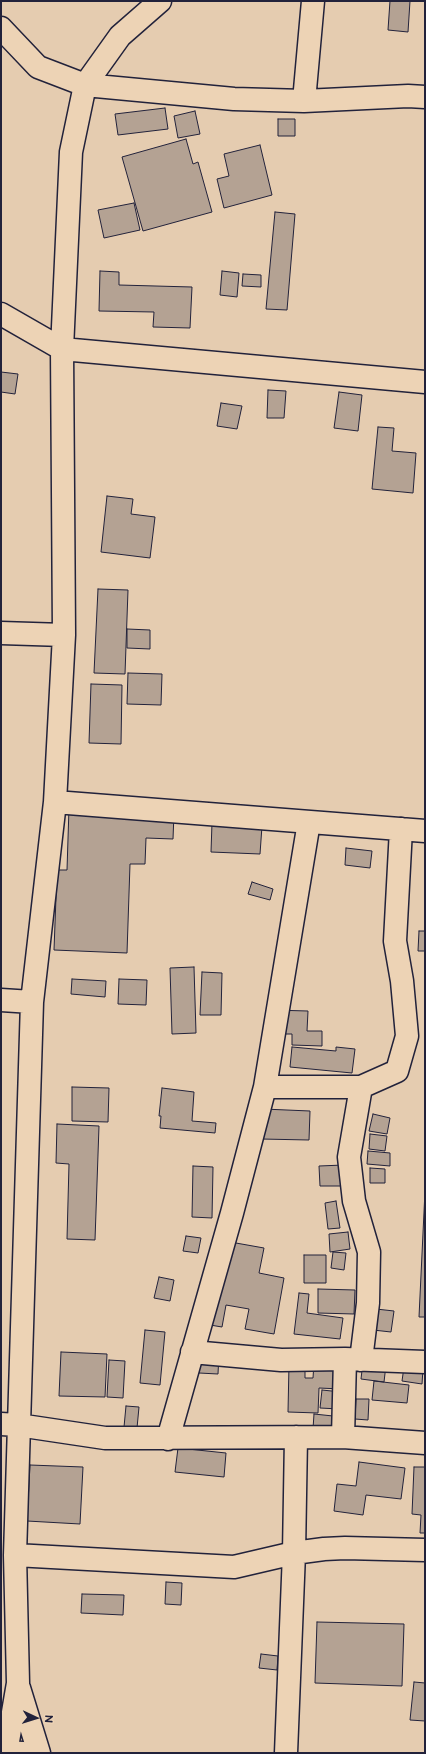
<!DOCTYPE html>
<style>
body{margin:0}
#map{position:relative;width:426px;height:1754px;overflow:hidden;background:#e5ccb0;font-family:"Balsamiq Sans",sans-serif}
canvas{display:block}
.frame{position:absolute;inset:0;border:2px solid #22223b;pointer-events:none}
.north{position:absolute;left:16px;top:1698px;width:40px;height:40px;-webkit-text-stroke:3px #edd3b5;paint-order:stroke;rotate:94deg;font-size:11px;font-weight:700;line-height:16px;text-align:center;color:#22223b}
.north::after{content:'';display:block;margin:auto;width:14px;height:18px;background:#22223b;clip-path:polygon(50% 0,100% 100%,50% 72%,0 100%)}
</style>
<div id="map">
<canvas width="426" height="1754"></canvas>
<div class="frame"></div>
<div class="north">N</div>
</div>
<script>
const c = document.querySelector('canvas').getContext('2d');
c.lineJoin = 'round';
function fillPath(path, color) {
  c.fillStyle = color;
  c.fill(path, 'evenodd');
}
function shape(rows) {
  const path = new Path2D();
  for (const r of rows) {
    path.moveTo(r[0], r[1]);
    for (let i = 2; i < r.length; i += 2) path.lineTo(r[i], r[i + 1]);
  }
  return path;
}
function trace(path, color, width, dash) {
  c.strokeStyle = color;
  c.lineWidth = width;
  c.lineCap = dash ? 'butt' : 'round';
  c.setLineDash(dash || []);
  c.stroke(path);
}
const building = shape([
 [390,1,410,1,408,32,388,30,390,1],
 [165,108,168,129,118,135,115,114,165,108],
 [195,111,200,134,178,138,174,116,195,111],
 [278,119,295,119,295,136,278,136,278,119],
 [186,139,193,164,198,162,212,212,143,231,122,157,186,139],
 [260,145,272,195,224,208,217,179,229,176,224,154,260,145],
 [134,203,140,230,104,238,98,210,134,203],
 [275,212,295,214,287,310,266,309,275,212],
 [100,271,119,272,119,285,192,287,190,328,153,327,154,312,99,311,100,271],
 [222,271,239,273,237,297,220,295,222,271],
 [243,274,261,275,261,287,242,286,243,274],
 [1,372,18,374,15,394,1,392,1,372],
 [268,390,286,391,284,418,267,418,268,390],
 [339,392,362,395,358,431,334,428,339,392],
 [221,403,242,406,237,429,217,426,221,403],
 [378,427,394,428,392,451,416,453,413,493,372,489,378,427],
 [107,496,133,499,131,514,155,517,150,558,101,552,107,496],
 [98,589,128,590,125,674,94,673,98,589],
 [127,629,150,630,150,649,127,648,127,629],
 [128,673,162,674,161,705,127,704,128,673],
 [91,684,122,685,121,744,89,743,91,684],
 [69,808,174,813,173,839,146,838,145,864,130,864,127,953,54,950,57,870,67,870,69,808],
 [212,823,262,826,260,854,211,852,212,823],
 [346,848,372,851,370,868,345,865,346,848],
 [252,882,273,889,270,900,248,894,252,882],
 [419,931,425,931,425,951,418,951,419,931],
 [194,967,196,1033,172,1034,170,968,194,967],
 [202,972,222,973,221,1015,200,1015,202,972],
 [72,979,106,981,105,997,71,994,72,979],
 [119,979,147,980,146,1005,118,1004,119,979],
 [272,1010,308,1011,307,1031,322,1031,322,1046,292,1045,292,1034,271,1034,272,1010],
 [292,1047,336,1051,336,1047,355,1049,352,1073,290,1067,292,1047],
 [72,1087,109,1088,108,1122,72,1121,72,1087],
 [162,1088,194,1092,192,1121,216,1123,215,1133,160,1128,161,1116,159,1116,162,1088],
 [263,1109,310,1111,309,1140,261,1139,263,1109],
 [373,1114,390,1118,387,1134,369,1131,373,1114],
 [57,1124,99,1126,95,1240,67,1239,69,1164,56,1163,57,1124],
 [370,1134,387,1136,385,1151,369,1149,370,1134],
 [368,1151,390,1153,390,1166,367,1164,368,1151],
 [344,1165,345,1186,320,1186,319,1166,344,1165],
 [193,1166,213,1167,212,1218,192,1217,193,1166],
 [370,1168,385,1169,385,1183,370,1183,370,1168],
 [425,1191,425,1317,419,1317,425,1191],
 [336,1201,340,1228,328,1229,325,1203,336,1201],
 [348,1232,350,1249,330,1252,329,1234,348,1232],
 [186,1236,201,1238,198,1253,183,1251,186,1236],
 [219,1240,264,1248,259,1273,284,1278,274,1334,245,1329,249,1309,226,1305,222,1327,204,1324,219,1240],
 [333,1252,346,1253,344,1270,331,1268,333,1252],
 [304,1255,326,1255,326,1283,304,1283,304,1255],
 [159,1277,174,1280,170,1301,154,1298,159,1277],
 [318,1289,355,1290,354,1314,318,1313,318,1289],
 [299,1293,309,1294,307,1313,343,1318,340,1339,294,1334,299,1293],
 [376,1309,394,1311,391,1332,373,1330,376,1309],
 [145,1330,165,1332,160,1385,140,1383,145,1330],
 [61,1352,107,1354,105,1397,59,1396,61,1352],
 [200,1352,219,1353,218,1374,199,1373,200,1352],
 [109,1360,125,1361,123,1398,107,1397,109,1360],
 [363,1362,386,1365,384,1382,361,1379,363,1362],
 [314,1363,342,1364,341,1389,319,1388,318,1413,288,1412,289,1364,305,1364,305,1378,313,1378,314,1363],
 [404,1367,423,1369,422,1384,402,1381,404,1367],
 [374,1381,409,1385,407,1403,372,1400,374,1381],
 [322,1390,341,1392,339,1409,320,1408,322,1390],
 [356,1399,369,1399,368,1420,355,1419,356,1399],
 [126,1406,139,1407,137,1428,124,1427,126,1406],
 [314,1414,333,1416,331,1431,313,1429,314,1414],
 [178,1448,226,1453,224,1477,175,1472,178,1448],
 [359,1462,405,1468,401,1499,366,1495,363,1515,334,1511,337,1484,356,1486,359,1462],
 [30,1465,83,1467,80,1524,27,1521,30,1465],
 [414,1467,425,1467,425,1533,420,1533,421,1515,412,1514,414,1467],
 [166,1582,182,1583,181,1605,165,1604,166,1582],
 [82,1594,124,1595,123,1615,81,1613,82,1594],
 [317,1622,404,1624,402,1686,315,1683,317,1622],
 [261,1654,278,1656,277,1670,259,1668,261,1654],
 [414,1682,425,1683,425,1721,410,1720,414,1682]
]);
const minor = shape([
 [1,28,38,67,85,85,234,99,304,101,408,96,425,97],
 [304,101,313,1],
 [1,314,62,349,425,382],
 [1,633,64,635],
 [55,802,425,831],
 [1,1000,32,1002],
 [265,1087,361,1087,397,1071,407,1036,402,981,395,941,401,829],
 [361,1087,349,1157,354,1201,369,1252,368,1303,361,1360],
 [192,1352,281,1360,345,1359,425,1362],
 [1,1424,18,1425,105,1438,343,1437,425,1443],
 [343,1437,345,1359],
 [168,1439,232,1213,265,1087,309,822],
 [15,1555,234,1567,294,1553,324,1549,345,1548,425,1550],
 [19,1688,39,1753],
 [6,1753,18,1683,15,1555,32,1002,55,802,64,635,62,349,71,152,85,85,120,36,160,1],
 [286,1753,294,1553,296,1437]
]);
const primary = shape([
 [1,1752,23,1753]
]);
fillPath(building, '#b4a293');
trace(building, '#22223b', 1);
trace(minor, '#22223b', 25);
trace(primary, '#22223b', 25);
trace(minor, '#edd3b5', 22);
trace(primary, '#edd3b5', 22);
</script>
